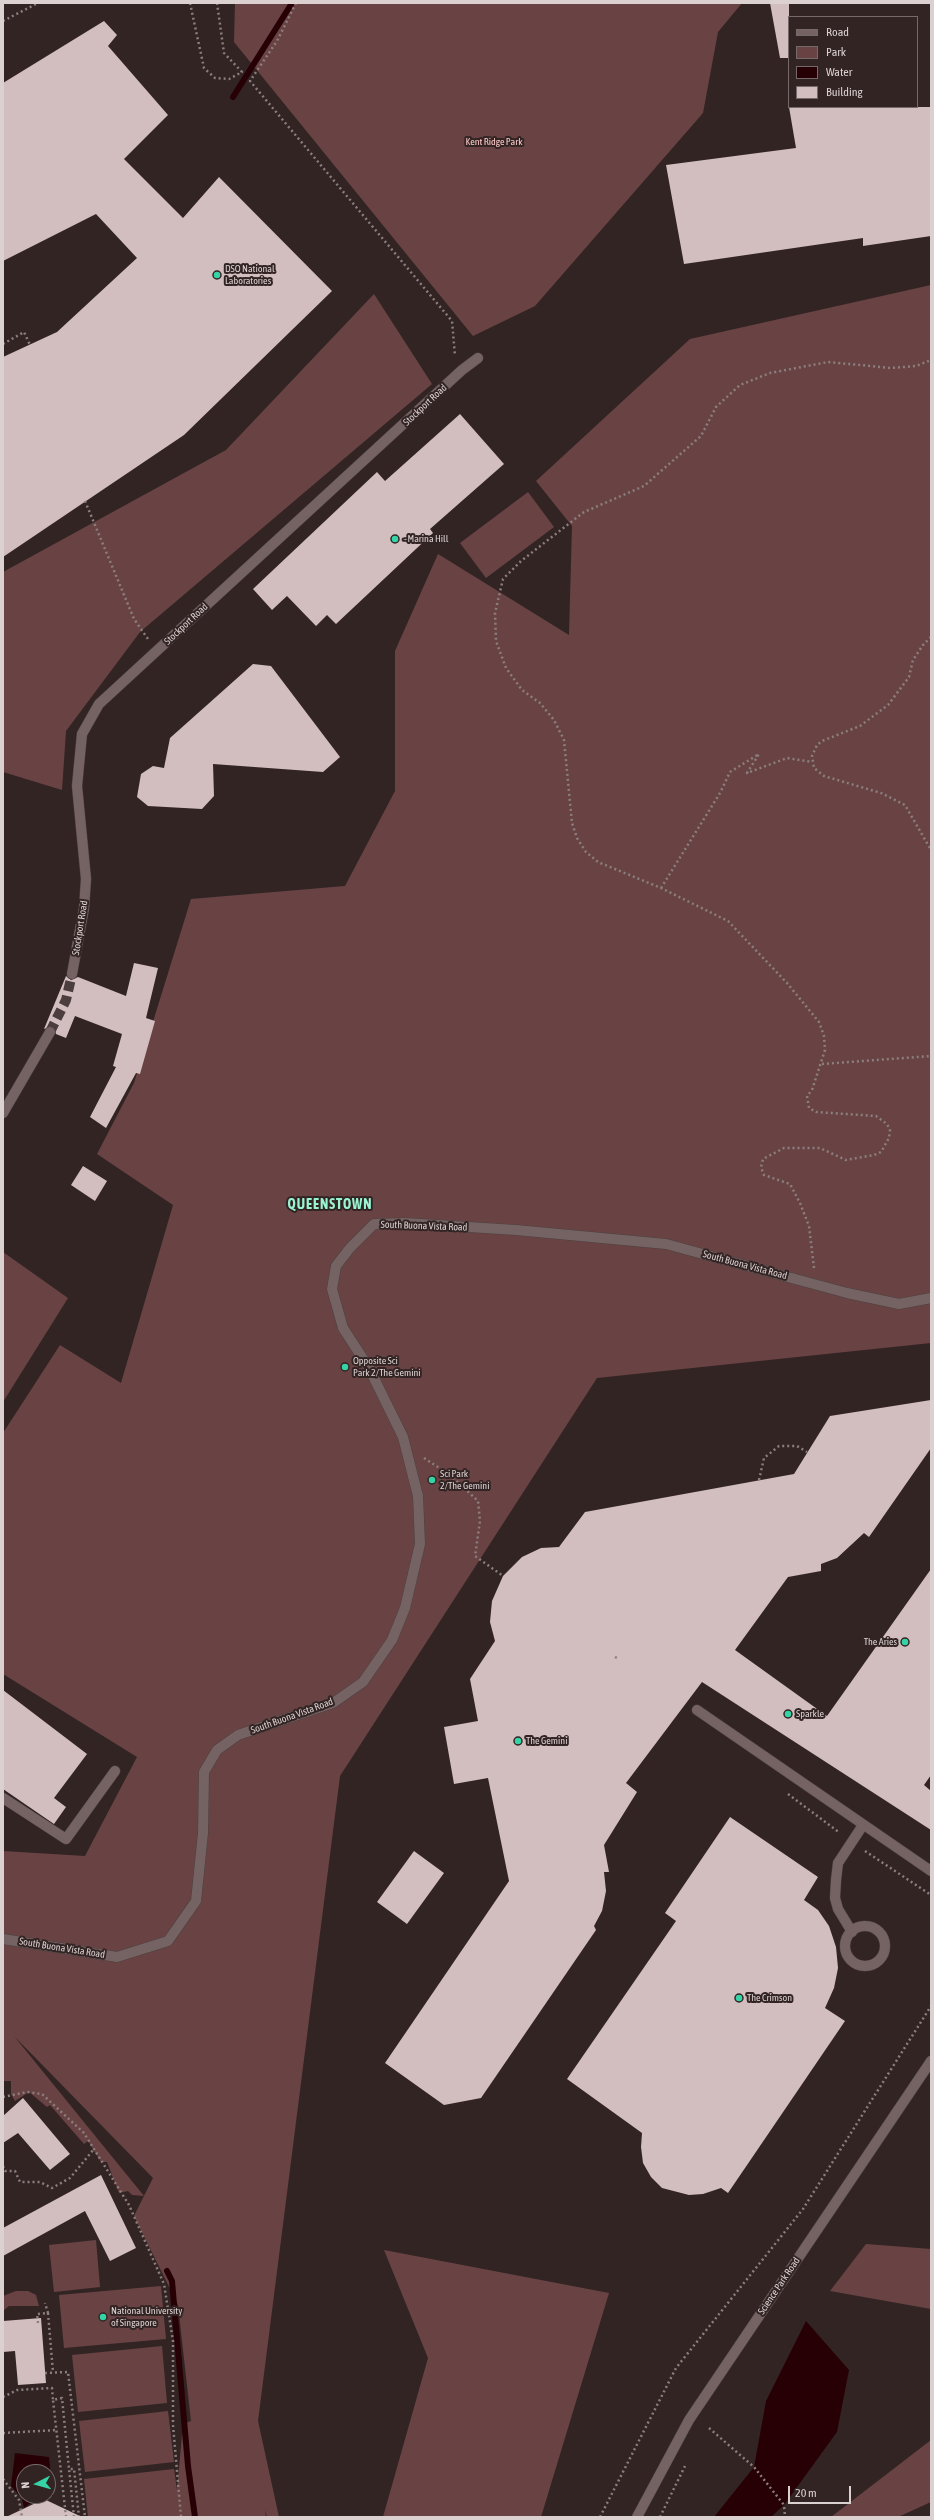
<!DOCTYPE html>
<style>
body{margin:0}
#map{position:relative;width:934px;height:2520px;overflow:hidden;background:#332424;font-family:"Asap Condensed",sans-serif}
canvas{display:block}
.frame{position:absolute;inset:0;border:4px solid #dbd1d1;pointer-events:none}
.legend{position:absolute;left:788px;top:16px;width:130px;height:92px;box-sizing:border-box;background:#332424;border:1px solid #766969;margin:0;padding:5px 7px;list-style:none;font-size:12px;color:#dbd1d1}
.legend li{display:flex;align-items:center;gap:8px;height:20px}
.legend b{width:20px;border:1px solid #766969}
.north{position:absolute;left:16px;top:2464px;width:40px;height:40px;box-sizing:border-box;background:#332424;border:1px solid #766969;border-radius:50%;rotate:264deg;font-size:11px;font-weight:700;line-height:16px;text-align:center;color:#dbd1d1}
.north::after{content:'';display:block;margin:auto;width:14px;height:18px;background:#35d4a7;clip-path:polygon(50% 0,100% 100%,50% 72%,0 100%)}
.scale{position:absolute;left:788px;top:2486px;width:63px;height:18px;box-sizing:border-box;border:2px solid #dbd1d1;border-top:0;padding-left:5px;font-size:12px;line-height:14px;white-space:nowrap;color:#dbd1d1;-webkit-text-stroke:3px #332424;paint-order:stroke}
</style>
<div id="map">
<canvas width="934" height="2520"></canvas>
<div class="frame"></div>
<ul class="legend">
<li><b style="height:5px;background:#756363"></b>Road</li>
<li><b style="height:11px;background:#694344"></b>Park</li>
<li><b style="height:11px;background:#270005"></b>Water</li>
<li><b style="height:11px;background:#d2bebe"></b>Building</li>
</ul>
<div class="north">N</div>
<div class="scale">20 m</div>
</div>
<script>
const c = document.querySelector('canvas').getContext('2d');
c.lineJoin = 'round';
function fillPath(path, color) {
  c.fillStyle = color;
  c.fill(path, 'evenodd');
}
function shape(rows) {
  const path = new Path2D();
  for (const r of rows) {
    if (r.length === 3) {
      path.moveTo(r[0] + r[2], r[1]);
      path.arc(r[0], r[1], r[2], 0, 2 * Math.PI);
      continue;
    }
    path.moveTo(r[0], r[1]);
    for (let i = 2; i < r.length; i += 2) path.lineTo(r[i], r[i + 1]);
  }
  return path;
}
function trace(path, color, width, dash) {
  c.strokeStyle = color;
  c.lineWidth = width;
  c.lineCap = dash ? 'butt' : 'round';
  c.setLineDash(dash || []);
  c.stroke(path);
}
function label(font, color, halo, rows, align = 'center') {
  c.font = font + ' "Asap Condensed",sans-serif';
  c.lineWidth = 4;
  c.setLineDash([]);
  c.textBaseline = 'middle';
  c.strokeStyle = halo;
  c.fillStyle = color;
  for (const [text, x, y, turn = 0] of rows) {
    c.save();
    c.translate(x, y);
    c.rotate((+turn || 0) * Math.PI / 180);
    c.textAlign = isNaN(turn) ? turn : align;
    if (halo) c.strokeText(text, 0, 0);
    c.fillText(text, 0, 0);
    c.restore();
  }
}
const green = shape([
 [235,3,742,3,718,32,703,113,535,306,473,336,234,42],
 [931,285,931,1343,597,1378,340,1776,258,2421,279,2517,267,2517,265,2510,266,2517,88,2517,84,2479,174,2469,177,2490,183,2424,191,2421,178,2305,134,2216,144,2196,132,2195,128,2191,119,2193,107,2162,101,2162,88,2141,84,2144,50,2105,47,2107,29,2092,15,2101,11,2094,11,2081,3,2081,3,1851,85,1856,137,1757,3,1674,3,1433,60,1345,121,1383,173,1205,97,1154,134,1083,191,899,345,886,395,791,395,651,438,554,569,635,572,526,536,481,690,339],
 [14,2036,153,2178,144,2196],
 [374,294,432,384,140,632,66,731,62,790,3,772,3,572,226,450],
 [528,492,554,527,486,578,460,543],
 [3,1252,68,1298,3,1402],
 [96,2240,100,2287,54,2292,49,2245],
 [866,2244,931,2249,931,2309,830,2291],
 [384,2250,609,2293,541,2517,383,2517,428,2358],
 [161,2286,166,2339,64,2348,59,2295],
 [16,2291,28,2291,36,2295,39,2306,9,2306,3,2311,3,2296],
 [162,2346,167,2403,78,2412,72,2355],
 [168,2411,174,2462,85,2472,79,2421],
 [931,2440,931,2502,898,2517,831,2517]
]);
const water = shape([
 [806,2321,849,2370,837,2432,784,2505,771,2517,714,2517,754,2467,766,2401],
 [15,2453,49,2457,53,2496,48,2496,48,2472,24,2472,24,2496,40,2496,24,2508,22,2498,11,2486]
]);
const stream = shape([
 [233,97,292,3],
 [167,2271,172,2281,188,2466,195,2517]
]);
const building = shape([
 [770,3,789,3,789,58,780,58],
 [104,21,117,35,108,46,168,115,124,159,183,218,219,177,332,291,184,435,3,557,3,357,57,332,137,258,96,214,3,261,3,83],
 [789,107,931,107,931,236,863,246,863,238,684,264,666,165,796,148],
 [460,414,504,464,430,529,433,533,336,624,327,615,316,626,287,596,272,610,253,589,377,472,385,481],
 [253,664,271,666,340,757,323,772,213,764,214,796,202,809,148,806,137,797,141,774,153,766,164,768,170,738],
 [134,963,158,968,146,1018,155,1021,140,1074,136,1073,106,1128,90,1117,116,1067,113,1066,122,1034,75,1016,66,1038,56,1034,53,1026,44,1029,66,976,71,980,78,977,126,996],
 [83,1166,107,1181,95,1201,71,1185],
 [931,1400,931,1448,869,1537,864,1533,837,1558,821,1564,821,1571,788,1577,735,1650,827,1716,931,1569,931,1775,924,1785,931,1791,931,1830,702,1682,626,1783,637,1792,604,1845,609,1872,604,1872,606,1891,602,1911,594,1926,596,1930,481,2098,444,2105,385,2063,509,1881,488,1778,454,1784,444,1727,478,1721,470,1679,495,1641,490,1622,492,1601,503,1576,522,1557,541,1548,559,1547,585,1512,794,1474,830,1416],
 [3,1690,87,1754,54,1798,66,1807,54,1824,3,1789],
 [730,1817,818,1877,804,1900,818,1910,829,1926,836,1947,838,1968,834,1988,825,2008,845,2021,728,2193,721,2188,703,2194,689,2195,662,2188,651,2177,643,2163,641,2147,642,2133,567,2079,676,1921,665,1913],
 [414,1851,444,1873,407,1924,377,1902],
 [23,2098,70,2154,50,2170,18,2133,3,2143,3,2116],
 [101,2175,136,2248,110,2261,85,2211,3,2256,3,2228],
 [41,2318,46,2383,18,2385,15,2351,3,2352,3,2321],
 [46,2500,82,2517,6,2517,40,2501]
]);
const minorTunnel = shape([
 [50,1032,66,1000,72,974]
]);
const path = shape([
 [190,3,204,68,215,78,229,79,242,72,224,53,217,3],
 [296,3,277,41,250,81,452,321,455,356],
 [3,21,38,3],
 [3,344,24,332,30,345],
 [85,501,134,619,148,639],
 [931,637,923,645,913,660,909,677,888,705,860,726,822,741,817,745,812,756,814,768,824,776,881,793,905,805,931,850],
 [661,888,720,793,730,772,759,754,747,773,787,758,812,762],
 [822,1064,931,1056],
 [814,1268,809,1226,800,1203,790,1184,764,1175,761,1167,763,1159,784,1148,820,1148,846,1160,874,1155,881,1152,889,1138,890,1130,887,1124,876,1116,816,1112,809,1108,807,1096,812,1090,825,1050,824,1036,819,1022,787,983,728,921,661,888,598,862,586,852,577,838,572,823,564,740,554,720,540,703,522,690,506,668,496,641,495,613,503,579,521,561,584,512,644,486,701,436,716,407,740,385,770,373,828,362,891,368,916,366,931,360],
 [424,1458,450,1475,478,1501,480,1521,475,1556,503,1576],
 [759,1480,764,1458,779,1446,797,1446,807,1452],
 [615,1657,617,1658],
 [788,1794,840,1833],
 [865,1851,931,1895],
 [3,2097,27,2092,42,2094,84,2133,129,2205,164,2284,173,2341,173,2425,181,2517],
 [3,2166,5,2171,15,2171,20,2182,40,2182,52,2188,70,2178,94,2149],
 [48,2313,53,2372],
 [38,2323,37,2314,48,2313,45,2303],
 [45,2373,68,2372,85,2517],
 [3,2397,17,2390,52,2388,53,2400],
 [709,2428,754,2467,784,2505,785,2517],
 [3,2433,57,2430],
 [3,2479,19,2500,22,2517],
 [66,2517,53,2400,62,2398,69,2469],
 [74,2517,69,2469,74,2469,79,2517],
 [600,2517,676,2368,803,2209,931,2006],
 [660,2517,685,2466]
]);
const minor = shape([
 [72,974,84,908,86,879,77,786,82,734,99,704,462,370,478,358],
 [3,1113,50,1032],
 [697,1710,931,1871],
 [3,1798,66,1839,115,1771],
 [865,1946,20],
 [852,1932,838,1909,835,1898,836,1880,838,1863,863,1825],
 [3,1939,117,1957,168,1941,196,1901,203,1833,204,1772,217,1750,238,1735,333,1703,363,1682,392,1640,405,1608,420,1544,418,1496,403,1437,369,1368,343,1328,332,1289,336,1266,350,1248,374,1224,405,1223,516,1230,666,1244,847,1293,899,1304,931,1298],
 [637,2517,689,2420,931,2061]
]);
const markers = [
 [217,275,4,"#35d4a7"],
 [395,539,4,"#35d4a7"],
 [345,1367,4,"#35d4a7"],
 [432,1480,4,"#35d4a7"],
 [905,1642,4,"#35d4a7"],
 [788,1714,4,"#35d4a7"],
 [518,1741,4,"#35d4a7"],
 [739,1998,4,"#35d4a7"],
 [103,2317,4,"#35d4a7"]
];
const parkNames = [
 ["Kent Ridge Park",494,142]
];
const poiNames = [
 ["DSO National",225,269],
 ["Laboratories",225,281],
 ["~Marina Hill",403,539],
 ["Opposite Sci",353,1361],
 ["Park 2/The Gemini",353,1373],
 ["Sci Park",440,1474],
 ["2/The Gemini",440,1486],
 ["The Aries",897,1642,"right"],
 ["Sparkle",796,1714],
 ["The Gemini",526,1741],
 ["The Crimson",747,1998],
 ["National University",111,2311],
 ["of Singapore",111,2323]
];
const streetNames = [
 ["Stockport Road",425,405,-43],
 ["Stockport Road",186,624,-43],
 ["Stockport Road",80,928,-81],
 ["South Buona Vista Road",424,1226,2],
 ["South Buona Vista Road",745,1265,15],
 ["South Buona Vista Road",292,1716,-20],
 ["South Buona Vista Road",62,1948,9],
 ["Science Park Road",779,2286,-56]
];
const districtNames = [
 ["QUEENSTOWN",330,1205]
];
fillPath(green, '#694344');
fillPath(water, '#270005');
trace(stream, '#270005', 6);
fillPath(building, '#d2bebe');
trace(minorTunnel, '#4c3e3e', 10, [10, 5]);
trace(minor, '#4c4040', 11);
trace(path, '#8b7e7e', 2.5, [2, 3]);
trace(minor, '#756363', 10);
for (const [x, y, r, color] of markers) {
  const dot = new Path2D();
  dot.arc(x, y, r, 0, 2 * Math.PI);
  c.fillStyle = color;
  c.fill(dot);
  trace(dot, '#332424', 1.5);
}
label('10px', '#fcc9c8', '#332424', parkNames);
label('10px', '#dbd1d1', '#332424', poiNames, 'left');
label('10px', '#dbd1d1', '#332424', streetNames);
c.letterSpacing = '1px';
label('bold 14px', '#98f4d3', '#332424', districtNames);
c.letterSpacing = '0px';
</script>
